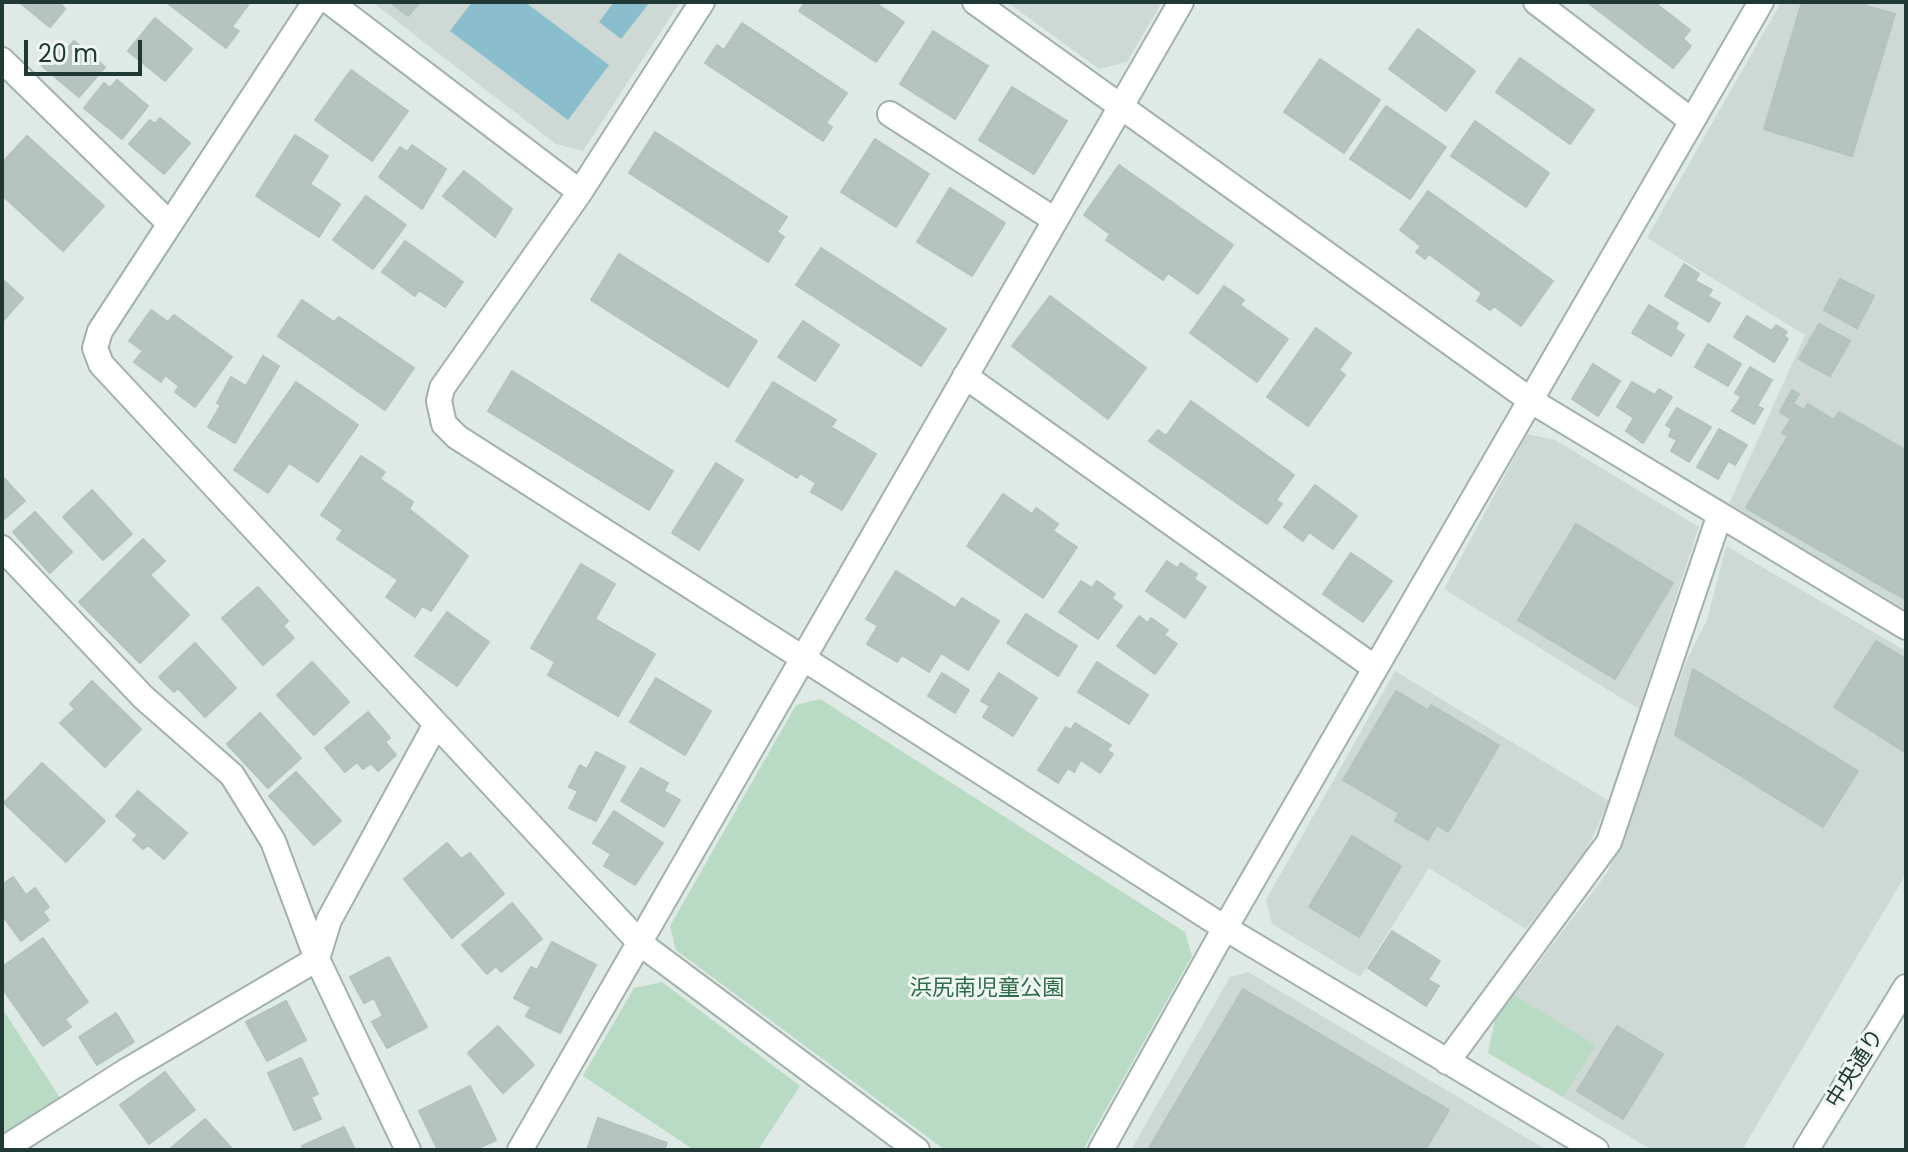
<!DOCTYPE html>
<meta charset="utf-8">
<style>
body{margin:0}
#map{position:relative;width:1908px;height:1152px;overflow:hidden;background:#dfeae6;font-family:Poppins,sans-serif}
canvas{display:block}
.frame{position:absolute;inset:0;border:4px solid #213934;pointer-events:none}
.scale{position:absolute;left:24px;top:40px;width:118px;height:36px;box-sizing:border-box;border:4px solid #213934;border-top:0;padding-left:10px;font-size:24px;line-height:28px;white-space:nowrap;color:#213934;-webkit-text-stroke:6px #f0f7f3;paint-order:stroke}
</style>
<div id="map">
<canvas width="1908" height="1152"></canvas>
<div class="frame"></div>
<div class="scale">20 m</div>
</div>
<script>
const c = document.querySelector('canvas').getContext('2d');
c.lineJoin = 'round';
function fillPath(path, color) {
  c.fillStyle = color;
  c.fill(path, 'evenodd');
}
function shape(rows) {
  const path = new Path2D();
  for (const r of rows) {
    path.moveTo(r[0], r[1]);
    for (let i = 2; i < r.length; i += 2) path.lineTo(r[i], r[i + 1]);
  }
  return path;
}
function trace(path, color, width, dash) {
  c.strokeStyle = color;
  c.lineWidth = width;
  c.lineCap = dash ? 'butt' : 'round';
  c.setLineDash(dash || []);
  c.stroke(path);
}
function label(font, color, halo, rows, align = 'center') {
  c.font = font + ' Poppins,"Noto Sans JP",sans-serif';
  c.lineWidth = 6;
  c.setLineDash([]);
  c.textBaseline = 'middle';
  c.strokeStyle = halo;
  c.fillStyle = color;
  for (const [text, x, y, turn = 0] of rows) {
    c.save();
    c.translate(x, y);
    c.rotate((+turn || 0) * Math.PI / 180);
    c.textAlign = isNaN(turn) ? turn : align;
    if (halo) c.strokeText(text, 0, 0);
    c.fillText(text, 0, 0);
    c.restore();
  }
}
const built = shape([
 [372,2,680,2,583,151,556,144],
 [1007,2,1162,2,1127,62,1099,69],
 [1781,2,1906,2,1906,610,1729,504,1805,335,1647,238],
 [1527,434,1555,440,1699,527,1639,709,1444,589],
 [1726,546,1906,651,1906,874,1742,1150,1652,1150,1488,1053,1495,1020,1607,873,1626,834,1687,659,1707,620],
 [1395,671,1609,801,1586,851,1526,929,1429,868,1360,977,1272,924,1266,900],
 [1248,972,1547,1150,1131,1150,1230,977]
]);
const green = shape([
 [820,699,1185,932,1192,956,1083,1150,945,1150,676,950,670,926,796,705],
 [662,982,800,1086,758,1150,694,1150,583,1076,634,988],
 [1514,995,1596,1045,1563,1097,1488,1053,1495,1020],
 [2,1008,62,1101,2,1141]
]);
const water = shape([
 [472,2,525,2,609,65,568,120,450,31],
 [614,2,650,2,621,39,599,22]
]);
const building = shape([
 [19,2,59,2,65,9,50,27,19,2],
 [166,2,244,2,248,5,232,27,239,31,226,48,166,2],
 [390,2,420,2,408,16,390,2],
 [805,2,874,2,904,22,876,62,799,11,805,2],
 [1587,2,1654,2,1690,30,1683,39,1691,46,1673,68,1587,2],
 [1802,2,1867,2,1866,6,1895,14,1852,156,1764,129,1802,2],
 [155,18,192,49,165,81,128,51,155,18],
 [742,23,847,93,826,123,832,127,823,141,705,63,717,45,724,50,742,23],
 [1418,29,1475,71,1446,111,1389,69,1418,29],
 [933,31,988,66,955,119,900,84,933,31],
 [74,41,105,67,79,97,42,66,61,45,66,50,74,41],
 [1520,58,1594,110,1570,144,1496,92,1520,58],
 [1320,59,1380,100,1344,153,1284,112,1320,59],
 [351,70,408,111,372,161,315,120,351,70],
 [117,80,148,106,122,139,84,108,104,83,110,88,117,80],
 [1012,87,1067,121,1034,174,979,140,1012,87],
 [1386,106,1446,147,1410,199,1350,159,1386,106],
 [160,118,190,143,164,174,129,144,150,120,155,124,160,118],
 [1475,121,1549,173,1526,207,1451,156,1475,121],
 [655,132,787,217,777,232,784,237,768,262,629,173,655,132],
 [295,135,328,156,310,184,340,204,319,237,256,196,295,135],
 [27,136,104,206,63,251,2,195,2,163,27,136],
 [875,139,929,174,896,227,841,192,875,139],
 [412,145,446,169,422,209,379,177,400,147,407,152,412,145],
 [1119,165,1233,245,1198,294,1168,273,1163,280,1106,240,1110,234,1084,215,1119,165],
 [464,171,512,209,495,237,443,196,464,171],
 [950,188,1005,223,972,276,917,242,950,188],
 [1428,191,1553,281,1521,326,1494,306,1490,310,1477,301,1482,293,1429,254,1425,259,1416,252,1421,246,1400,230,1428,191],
 [366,196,406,225,373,269,333,240,366,196],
 [405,241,463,282,445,307,419,290,415,296,382,272,405,241],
 [821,248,946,329,921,366,796,285,821,248],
 [619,254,757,341,728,387,591,300,619,254],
 [1684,264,1699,274,1695,281,1712,290,1708,296,1720,303,1709,322,1665,296,1684,264],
 [2,279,23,298,2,322,2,279],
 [1840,279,1874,296,1857,328,1824,310,1840,279],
 [1224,286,1244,300,1240,305,1288,339,1257,382,1190,333,1224,286],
 [1050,296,1146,368,1108,419,1012,346,1050,296],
 [302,300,334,322,339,317,414,368,385,410,278,336,302,300],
 [1649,305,1678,323,1675,329,1684,335,1671,356,1632,333,1649,305],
 [151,310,168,322,174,315,232,357,195,407,175,392,179,386,165,375,161,382,134,362,143,351,129,341,151,310],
 [1747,316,1772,331,1776,325,1787,332,1784,336,1788,339,1774,362,1734,337,1747,316],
 [803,321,839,345,815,381,778,357,803,321],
 [1819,324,1850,341,1830,376,1799,359,1819,324],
 [1316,328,1351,353,1339,370,1345,375,1308,426,1267,397,1316,328],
 [1708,344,1741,364,1728,386,1695,367,1708,344],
 [263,356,279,366,235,443,208,427,221,405,217,403,231,377,246,386,263,356],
 [1593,364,1620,381,1598,416,1572,399,1593,364],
 [1750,367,1772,380,1757,406,1763,409,1754,424,1732,411,1741,397,1735,393,1750,367],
 [512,371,673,471,649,510,488,411,512,371],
 [296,382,358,425,318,482,289,463,268,493,234,470,296,382],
 [773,382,836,420,831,427,876,454,842,510,811,492,816,483,800,473,797,478,736,441,773,382],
 [1632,382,1655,395,1659,389,1672,397,1643,443,1626,431,1634,418,1617,407,1632,382],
 [1792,390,1799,394,1793,404,1804,410,1808,404,1834,420,1839,412,1906,450,1906,600,1746,508,1788,436,1782,433,1791,419,1780,412,1792,390],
 [1191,401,1294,475,1276,500,1282,504,1267,524,1149,441,1158,430,1166,436,1191,401],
 [1677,408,1711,427,1689,462,1671,451,1677,440,1669,436,1672,429,1666,425,1677,408],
 [1719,429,1747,445,1735,465,1728,461,1718,479,1697,467,1719,429],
 [361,456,385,472,380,479,413,502,409,509,468,556,431,611,422,606,415,617,386,597,398,580,337,539,343,530,321,515,361,456],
 [716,463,743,480,699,550,672,533,716,463],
 [2,476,25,501,2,521,2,476],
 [1315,485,1357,516,1333,549,1309,532,1303,541,1284,527,1315,485],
 [92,490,132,534,103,560,63,517,92,490],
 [1003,494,1032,514,1036,508,1058,524,1053,531,1077,547,1043,598,967,546,1003,494],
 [35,512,72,552,50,573,13,532,35,512],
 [1576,524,1673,583,1615,679,1518,620,1576,524],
 [143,539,165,561,150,575,189,615,140,663,79,602,143,539],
 [1351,553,1392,581,1363,622,1323,594,1351,553],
 [1167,561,1177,568,1181,563,1197,574,1194,579,1206,587,1185,618,1146,591,1167,561],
 [581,564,615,584,595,619,655,654,618,716,548,675,555,662,531,648,581,564],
 [896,571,955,608,962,598,999,621,968,670,941,653,929,672,902,655,897,662,867,644,878,626,866,619,896,571],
 [1081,581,1092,588,1097,581,1115,594,1111,598,1122,606,1098,639,1059,612,1081,581],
 [258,587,288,621,283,626,294,638,263,665,222,618,258,587],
 [447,612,489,642,457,686,415,656,447,612],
 [1026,614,1077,646,1058,676,1007,643,1026,614],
 [1139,616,1148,623,1151,618,1168,630,1164,635,1177,644,1155,674,1117,646,1139,616],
 [1876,641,1906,659,1906,753,1834,707,1876,641],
 [195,643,236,688,205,717,178,688,174,692,159,677,195,643],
 [312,662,349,702,314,735,277,695,312,662],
 [1097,662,1148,695,1129,724,1078,692,1097,662],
 [1693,669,1858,771,1823,827,1675,735,1693,669],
 [942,673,969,690,955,713,928,696,942,673],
 [999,673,1037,698,1013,736,983,717,990,706,981,701,999,673],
 [656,678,711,711,685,755,630,722,656,678],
 [92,681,141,729,105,767,60,723,75,709,70,704,92,681],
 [1396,691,1428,710,1431,705,1499,745,1448,832,1437,825,1428,840,1395,821,1399,813,1343,780,1396,691],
 [368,712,390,738,385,742,396,755,378,771,371,763,363,769,357,762,345,772,325,748,368,712],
 [260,713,301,758,268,788,227,744,260,713],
 [1075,723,1111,745,1107,750,1113,754,1100,773,1081,760,1074,772,1068,768,1058,783,1038,770,1066,727,1071,730,1075,723],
 [596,752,625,767,596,821,569,808,578,791,569,787,580,765,587,769,596,752],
 [42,763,105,821,66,862,4,803,42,763],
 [641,768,668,783,664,791,680,800,664,827,621,801,641,768],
 [296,772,341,821,314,845,269,796,296,772],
 [138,791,187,833,164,859,148,845,143,849,133,840,138,835,116,816,138,791],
 [614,811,663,843,635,885,604,866,611,854,593,843,614,811],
 [1352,836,1401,866,1359,937,1309,907,1352,836],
 [447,843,461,859,470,853,504,894,452,938,404,879,447,843],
 [13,877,26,895,35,888,49,907,43,912,49,920,21,941,2,915,2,885,13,877],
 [512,903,542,939,501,972,496,966,487,974,462,945,512,903],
 [1392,931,1440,961,1428,980,1439,986,1426,1006,1368,968,1392,931],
 [43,938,88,1002,65,1019,71,1027,43,1046,2,988,2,967,43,938],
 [552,942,596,965,560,1033,526,1016,531,1007,514,998,531,967,537,970,552,942],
 [389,957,427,1027,387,1048,372,1022,383,1016,374,998,364,1003,350,977,389,957],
 [1243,989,1449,1110,1425,1150,1148,1150,1243,989],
 [286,1001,306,1040,267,1061,246,1022,286,1001],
 [116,1013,134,1042,97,1065,79,1037,116,1013],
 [498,1026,534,1065,503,1093,468,1053,498,1026],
 [1617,1026,1663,1054,1623,1119,1577,1091,1617,1026],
 [301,1058,318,1094,311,1097,321,1119,294,1130,268,1073,301,1058],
 [165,1072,195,1110,149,1144,120,1105,165,1072],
 [470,1086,496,1140,474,1150,438,1150,419,1111,470,1086],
 [598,1118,667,1143,664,1150,587,1150,598,1118],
 [205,1119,233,1150,169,1150,205,1119],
 [344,1127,355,1150,304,1150,302,1146,344,1127]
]);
const minor = shape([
 [315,2,100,331,95,348,101,364,641,944,917,1150],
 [330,2,580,192],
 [702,2,580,192,442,388,439,401,444,424,457,437,1225,928,1596,1150],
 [975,2,1533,402,1906,627],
 [1536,2,1692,121],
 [2,60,169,223],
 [890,114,1055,220],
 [965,376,1375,668],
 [2,548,143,697,232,775,273,841,317,959,408,1150],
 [1447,1062,1609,842,1719,517],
 [2,1150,128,1070,317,959,329,920,435,726],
 [520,1150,1181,2],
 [1101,1150,1225,928,1761,2],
 [1806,1150,1906,987]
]);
const parkNames = [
 ["浜尻南児童公園",987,989]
];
const streetNames = [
 ["中央通り",1856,1069,-58]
];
fillPath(built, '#ced9d5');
fillPath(green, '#b9dac4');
fillPath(water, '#8abecc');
fillPath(building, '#b5c4bf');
trace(building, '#b2c3bd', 2);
trace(minor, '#a2b1ad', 28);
trace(minor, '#fff', 24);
label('22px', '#2e6d4a', '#f0f7f3', parkNames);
label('22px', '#213934', '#f0f7f3', streetNames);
</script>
